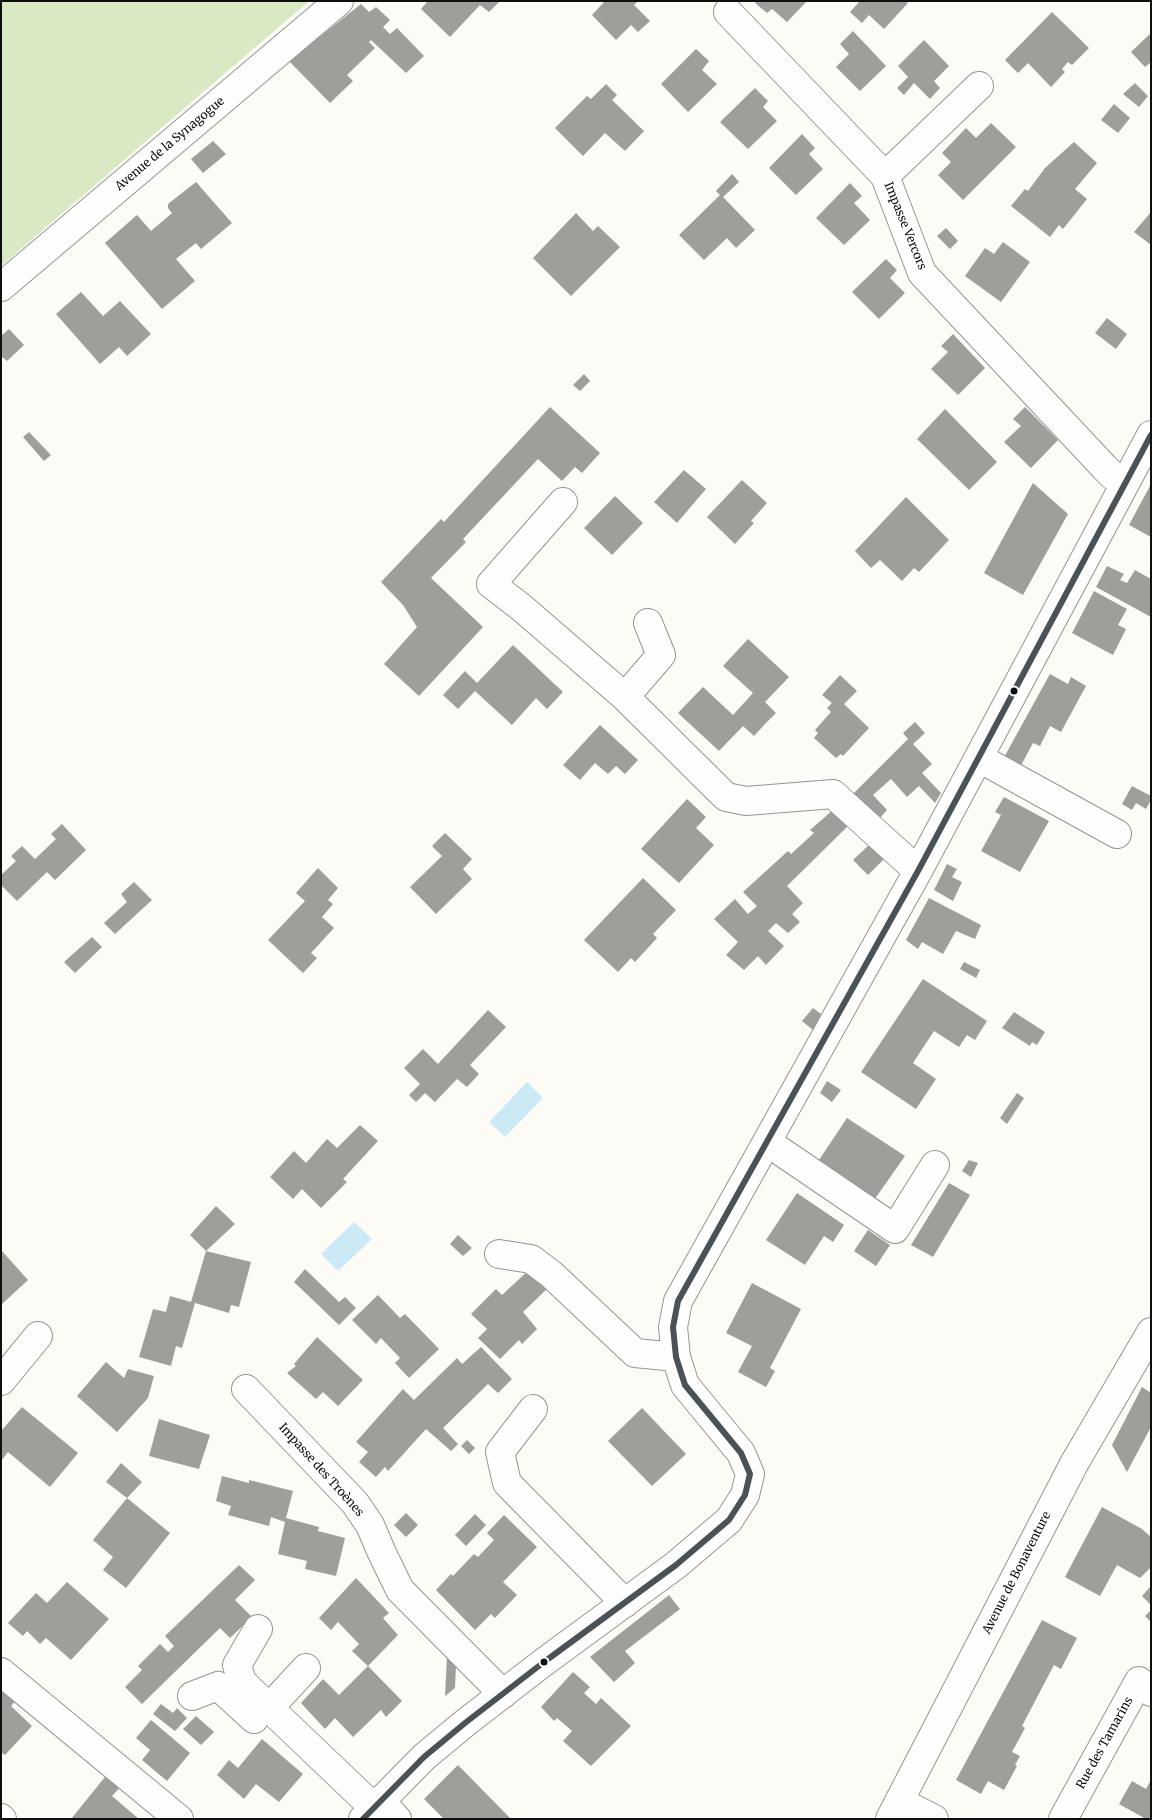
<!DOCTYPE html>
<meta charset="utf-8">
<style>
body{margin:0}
#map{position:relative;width:1152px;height:1820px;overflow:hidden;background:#fcfbf5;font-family:Merriweather,serif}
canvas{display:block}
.frame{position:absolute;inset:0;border:2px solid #0f0f0f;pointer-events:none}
</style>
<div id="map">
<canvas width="1152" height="1820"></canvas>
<div class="frame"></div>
</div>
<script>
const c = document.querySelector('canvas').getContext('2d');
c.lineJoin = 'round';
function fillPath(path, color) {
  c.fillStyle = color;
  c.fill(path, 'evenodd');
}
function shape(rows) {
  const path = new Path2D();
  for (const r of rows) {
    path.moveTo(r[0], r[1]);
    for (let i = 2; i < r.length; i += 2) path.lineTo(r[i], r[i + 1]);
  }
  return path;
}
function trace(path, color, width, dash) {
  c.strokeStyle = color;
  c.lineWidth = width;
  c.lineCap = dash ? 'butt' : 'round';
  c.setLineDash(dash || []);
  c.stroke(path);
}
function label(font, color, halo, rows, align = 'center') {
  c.font = font + ' Merriweather,serif';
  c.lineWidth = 5;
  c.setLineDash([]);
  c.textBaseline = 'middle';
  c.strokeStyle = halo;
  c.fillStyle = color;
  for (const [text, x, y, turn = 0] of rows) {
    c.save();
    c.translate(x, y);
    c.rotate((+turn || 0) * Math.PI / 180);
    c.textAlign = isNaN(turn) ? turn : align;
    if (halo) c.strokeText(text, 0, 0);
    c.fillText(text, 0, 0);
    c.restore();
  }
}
const forest = shape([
 [1,1,309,1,1,266]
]);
const water = shape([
 [527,1082,543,1098,505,1137,489,1122],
 [354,1222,372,1239,338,1271,321,1254]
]);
const building = shape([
 [428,1,500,1,489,12,480,5,450,37,421,9],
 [605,1,638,1,634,5,650,21,638,32,631,25,616,40,592,15],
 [757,1,807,1,787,22,772,9,767,13,755,3],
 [860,1,905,1,908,3,884,29,869,15,862,23,850,12],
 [361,4,369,12,376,7,390,20,383,27,390,34,397,28,424,56,406,73,371,40,369,42,375,48,347,75,353,81,330,103,289,61],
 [1052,12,1089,48,1072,65,1068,62,1062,69,1065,72,1051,87,1028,63,1018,73,1005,60],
 [853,31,886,66,860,91,836,67,849,54,840,44],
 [1151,33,1151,62,1145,67,1131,52],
 [924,40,949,66,934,81,940,88,930,99,914,83,904,95,897,88,908,77,898,66],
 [696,49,709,61,702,70,717,84,688,112,661,84],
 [1135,83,1148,96,1139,107,1123,94],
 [606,84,617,95,612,100,644,131,625,151,605,133,583,156,555,128,587,96,591,99],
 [755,88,768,101,763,107,777,121,748,149,720,122],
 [1114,104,1130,118,1118,133,1101,120],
 [991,123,1016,147,963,200,938,175,951,162,942,153,966,128,976,138],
 [802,134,815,148,809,154,823,169,796,195,769,168],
 [213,141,226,154,203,173,191,159],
 [1074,142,1097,163,1075,189,1087,199,1063,229,1059,225,1050,237,1011,206,1025,189,1028,191,1045,168],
 [732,174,739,182,723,197,755,230,736,248,727,238,704,260,679,235,720,195,716,191],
 [196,182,232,223,201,249,196,243,176,259,195,281,162,309,105,243,137,215,151,231,172,213,168,208,168,204],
 [850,183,862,196,854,203,870,220,844,245,816,218],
 [1151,212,1151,245,1134,232],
 [576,213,593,231,598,226,620,247,571,296,533,258],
 [946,228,958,241,950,249,937,236],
 [1003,242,1030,262,1001,302,965,276,985,248,994,254],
 [886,259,897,270,890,278,905,293,879,319,852,292],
 [81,292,103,316,120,301,151,334,127,356,119,347,100,364,56,314],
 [1107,318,1127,334,1116,349,1095,333],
 [9,329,24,345,7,361,1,356,1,336],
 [953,334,985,368,958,395,931,369,948,352,941,346],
 [584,374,590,381,580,391,573,385],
 [550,407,600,453,582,473,575,467,562,481,538,459,463,539,466,542,431,578,483,627,419,696,384,664,417,627,403,605,381,582,441,519,444,522],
 [1025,407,1058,440,1031,468,1004,442,1021,426,1013,419],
 [945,409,997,462,969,490,917,439],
 [29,432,51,455,44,461,23,437],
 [684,470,706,489,677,523,654,502],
 [742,480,767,503,751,521,754,523,735,544,707,517],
 [1033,483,1068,514,1023,595,984,573],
 [1151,484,1151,537,1129,525],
 [615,496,643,523,612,555,584,528],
 [906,497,949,540,919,572,914,568,902,581,880,560,871,568,855,551],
 [1107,566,1124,574,1120,580,1127,583,1135,570,1151,579,1151,617,1096,587],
 [1094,591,1127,609,1118,625,1126,629,1113,655,1072,633],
 [748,639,789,677,765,702,776,713,765,724,754,736,743,726,719,751,678,713,703,687,733,715,753,693,723,666],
 [513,645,563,692,547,709,536,698,512,725,475,691,458,709,443,695,465,671,477,683],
 [1050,674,1068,684,1071,677,1086,686,1061,732,1050,726,1040,746,1033,743,1018,771,1002,761],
 [840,675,857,691,844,704,869,728,843,756,841,754,836,758,814,738,818,733,815,730,831,712,827,708,832,703,822,695],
 [915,722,925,733,913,744,932,764,922,773,941,793,935,803,919,786,907,797,891,779,873,795,887,810,880,818,853,794,908,739,903,733],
 [600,725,638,760,625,774,616,766,608,774,595,763,580,780,563,765],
 [1132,786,1151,796,1151,800,1146,809,1136,803,1132,810,1122,804],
 [1004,797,1049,821,1020,872,981,851,1001,815,995,812],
 [687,799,706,817,696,828,714,845,679,883,641,849],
 [834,809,849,825,787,886,803,903,792,914,800,922,788,933,776,923,768,931,784,946,766,965,758,956,744,970,726,955,738,942,714,919,735,899,748,914,757,906,743,892,788,851,791,854,814,833,810,830],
 [62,824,86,850,55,880,47,872,17,901,1,885,1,875,16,861,11,856,22,846,35,859,56,839,51,834],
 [445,833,472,859,463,869,472,879,436,914,410,887,442,856,432,846],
 [870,844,884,859,868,875,853,860],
 [947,864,957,869,952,877,962,882,953,901,934,890],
 [318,868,338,888,328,900,333,904,322,917,334,928,311,953,317,958,303,973,268,940,305,901,296,893],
 [643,878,676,910,653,934,657,938,635,962,631,958,618,972,584,940],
 [134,882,152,900,115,934,104,923,127,902,121,894],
 [929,898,981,925,975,939,956,931,943,954,922,942,918,949,906,940],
 [92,937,102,947,75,973,64,962],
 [964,962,980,970,976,978,960,969],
 [923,979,987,1021,975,1040,967,1035,959,1047,934,1031,913,1063,936,1079,916,1109,861,1072],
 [813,1008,821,1014,813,1030,802,1021],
 [488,1010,506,1027,470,1065,479,1074,467,1087,457,1079,435,1102,425,1093,416,1102,409,1095,420,1084,404,1068,423,1049,438,1064],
 [1014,1012,1045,1032,1037,1045,1032,1042,1030,1046,1002,1028],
 [827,1081,841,1090,832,1102,820,1093],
 [1017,1093,1024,1098,1007,1124,1000,1118],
 [847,1118,905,1156,872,1203,815,1166],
 [360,1125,378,1141,343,1179,347,1182,321,1208,302,1189,293,1199,270,1177,294,1151,306,1163,327,1139,337,1148],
 [969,1160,978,1163,971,1177,962,1171],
 [949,1183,970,1195,933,1257,911,1245],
 [797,1193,844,1225,833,1242,824,1236,805,1265,766,1240],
 [216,1206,235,1224,206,1251,190,1235],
 [868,1230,890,1245,876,1266,854,1251],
 [458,1235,472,1248,463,1256,450,1244],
 [1,1250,28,1280,1,1305],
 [206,1251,251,1262,239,1307,231,1305,229,1313,195,1303,182,1348,176,1346,171,1366,139,1357,153,1309,166,1312,170,1296,191,1302],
 [305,1269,339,1302,345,1297,356,1308,339,1325,294,1282],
 [530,1269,550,1286,523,1312,537,1329,522,1344,519,1340,500,1359,478,1338,487,1329,471,1314,496,1289,502,1295],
 [752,1283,801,1309,770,1368,775,1371,766,1387,738,1372,752,1346,726,1333],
 [378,1295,400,1318,405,1314,439,1349,409,1378,395,1363,400,1358,381,1338,376,1344,352,1320],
 [317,1337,363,1380,338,1406,323,1392,316,1399,287,1373,296,1366,294,1364],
 [481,1347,512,1379,498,1393,488,1384,443,1428,458,1444,451,1451,426,1429,388,1471,385,1467,376,1477,359,1462,368,1452,356,1442,403,1389,414,1400,457,1358,462,1364],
 [106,1362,124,1378,128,1369,154,1376,148,1398,117,1432,77,1396],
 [1142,1387,1151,1393,1151,1427,1127,1472,1112,1445],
 [22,1407,78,1453,50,1487,8,1452,1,1461,1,1431],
 [642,1408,686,1454,652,1486,608,1441],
 [159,1419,210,1435,199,1469,149,1456],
 [467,1440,475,1448,469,1454,461,1446],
 [121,1463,142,1482,127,1498,106,1482],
 [222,1476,249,1483,249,1480,293,1491,286,1518,319,1527,318,1531,345,1538,336,1576,305,1569,307,1561,278,1554,285,1522,271,1517,269,1526,228,1515,231,1506,216,1501],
 [127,1498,170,1533,126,1588,103,1570,113,1557,93,1540],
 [1102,1507,1142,1529,1151,1537,1151,1567,1140,1578,1117,1565,1100,1596,1065,1577],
 [406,1513,418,1525,406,1537,394,1525],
 [475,1514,486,1525,466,1546,455,1535],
 [504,1515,537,1547,503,1582,517,1595,495,1618,491,1614,475,1630,436,1590,451,1574,453,1576,474,1554,478,1557,494,1540,487,1533],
 [239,1565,255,1580,235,1600,252,1617,230,1638,220,1628,142,1704,125,1687,142,1670,138,1666,160,1644,168,1652,174,1646,165,1636],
 [356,1578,389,1613,383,1618,398,1635,368,1666,352,1651,359,1644,338,1622,331,1630,319,1618],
 [67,1582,109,1619,71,1660,46,1638,40,1644,27,1631,23,1636,8,1623,36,1593,47,1603],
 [1151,1586,1151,1605,1142,1596],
 [669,1595,680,1609,625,1651,635,1663,614,1682,590,1657],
 [1151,1610,1151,1622,1145,1616],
 [1042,1620,1077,1638,1061,1669,1054,1665,1022,1726,1025,1728,1012,1752,1020,1756,1015,1765,1017,1766,1004,1790,988,1781,981,1794,956,1780],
 [447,1656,456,1666,455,1688,445,1696],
 [368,1666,402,1701,386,1717,381,1710,353,1737,335,1718,325,1729,301,1703,323,1679,339,1695],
 [573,1672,590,1687,584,1693,596,1704,601,1698,631,1726,591,1766,563,1741,572,1731,557,1718,554,1721,541,1707],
 [1,1684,19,1697,11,1706,32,1726,5,1755,1,1752],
 [161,1704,173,1713,177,1708,187,1718,175,1731,153,1714],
 [196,1716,214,1732,201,1745,183,1729],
 [151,1720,190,1753,167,1781,142,1760,150,1750,136,1738],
 [262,1739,303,1774,279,1802,256,1784,244,1799,217,1775,229,1760,238,1768],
 [458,1765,511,1819,444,1819,424,1799],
 [109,1772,123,1784,112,1796,139,1819,71,1819],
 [1151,1780,1151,1819,1146,1819,1119,1804,1132,1781,1146,1789]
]);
const minor = shape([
 [728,12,885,176,922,273,1105,468,1113,476,1125,482],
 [885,176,979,86],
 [1,287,339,1],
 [563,502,491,584,522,608,625,697,726,797,746,801,833,794,918,871],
 [625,697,661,655,648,623],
 [979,758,1117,834],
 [767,1142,895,1229,935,1165],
 [499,1254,531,1259,551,1274,635,1353,676,1357],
 [1,1381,38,1336],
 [246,1389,355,1503,370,1525,382,1553,400,1590,503,1694],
 [533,1409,500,1452,507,1483,625,1603],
 [258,1629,237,1665,242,1682,373,1807],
 [1,1672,179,1819],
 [192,1696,218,1686,254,1719],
 [269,1708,306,1668],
 [380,1800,397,1819],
 [899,1801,934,1819],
 [1,1818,2,1819],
 [363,1819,424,1757,465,1723,544,1662,676,1565,729,1520,745,1495,750,1474,741,1453,685,1385,676,1357,673,1327,678,1301,918,871,1151,435],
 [890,1819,1075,1462,1151,1332],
 [1063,1819,1139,1681,1151,1692]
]);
const bus1 = shape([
 [363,1819,424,1757,465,1723,544,1662,676,1565,729,1520,745,1495,750,1474,741,1453,685,1385,676,1357,673,1327,678,1301,918,871,1151,435]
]);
const markers = [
 [1014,691,4.5,"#0f0f0f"],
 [544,1662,4.5,"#0f0f0f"]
];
const streetNames = [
 ["Avenue de la Synagogue",170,144,-40],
 ["Impasse Vercors",905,226,68],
 ["Impasse des Troènes",321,1470,48],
 ["Avenue de Bonaventure",1017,1573,-63],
 ["Rue des Tamarins",1105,1743,-61]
];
fillPath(forest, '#d8e9c3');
fillPath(water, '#cbeaf6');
fillPath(building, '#a09e9a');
trace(minor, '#969593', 30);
trace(minor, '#fffefe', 28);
trace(bus1, '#4a5257', 6);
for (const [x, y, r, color] of markers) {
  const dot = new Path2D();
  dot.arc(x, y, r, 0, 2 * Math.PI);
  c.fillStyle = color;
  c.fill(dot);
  trace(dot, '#fff', 2);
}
label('12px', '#0f0f0f', '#fff', streetNames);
</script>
